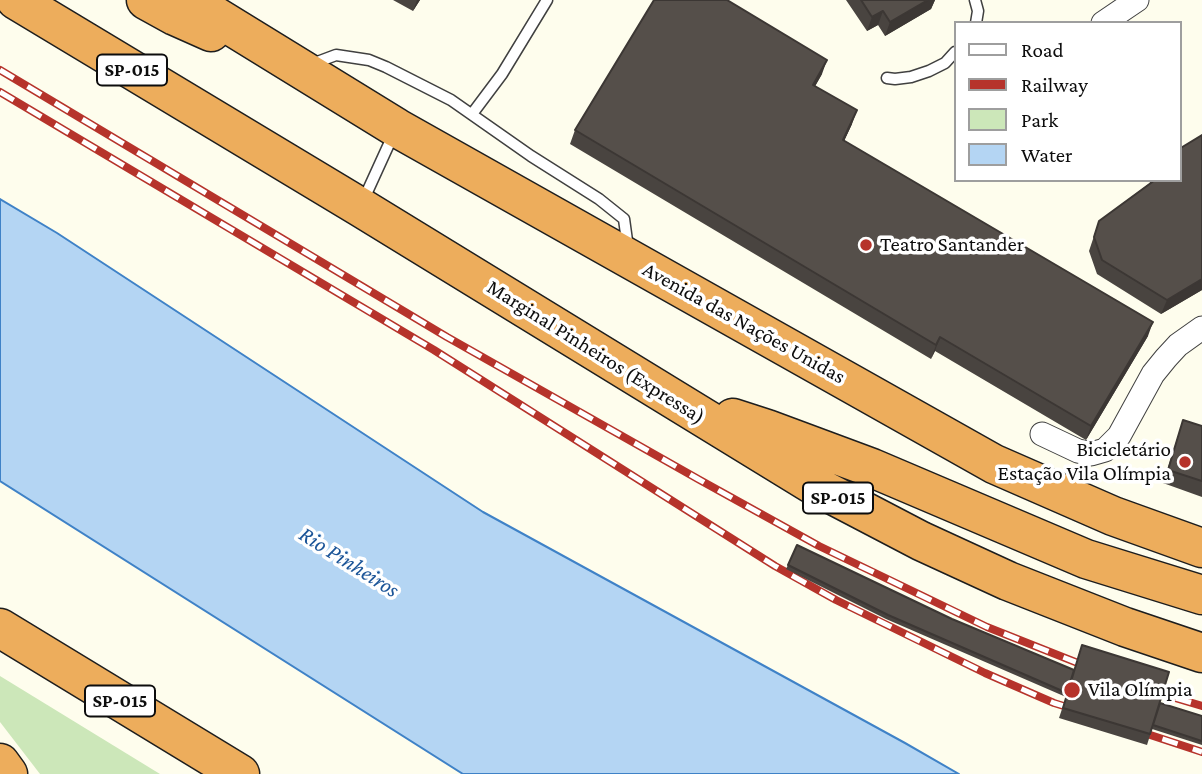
<!DOCTYPE html>
<meta charset="utf-8">
<style>
body{margin:0}
#map{position:relative;width:1202px;height:774px;overflow:hidden;background:#fefded;font-family:"Crimson Pro",serif}
canvas{display:block}
.legend{position:absolute;left:954px;top:21px;width:228px;height:161px;box-sizing:border-box;background:#fff;border:2px solid #9e9e9e;margin:0;padding:9px 12px;list-style:none;font-size:21px;color:#0d0d0d}
.legend li{display:flex;align-items:center;gap:14px;height:35px}
.legend b{width:35px;border:2px solid #9e9e9e}
</style>
<div id="map">
<canvas width="1202" height="774"></canvas>
<ul class="legend">
<li><b style="height:9px;background:#fff"></b>Road</li>
<li><b style="height:9px;background:#b6332b"></b>Railway</li>
<li><b style="height:19px;background:#cce7b9"></b>Park</li>
<li><b style="height:19px;background:#b4d5f3"></b>Water</li>
</ul>
</div>
<script>
const c = document.querySelector('canvas').getContext('2d');
c.lineJoin = 'round';
function fillPath(path, color) {
  c.fillStyle = color;
  c.fill(path, 'evenodd');
}
function shape(rows) {
  const path = new Path2D();
  for (const r of rows) {
    path.moveTo(r[0], r[1]);
    for (let i = 2; i < r.length; i += 2) path.lineTo(r[i], r[i + 1]);
  }
  return path;
}
function trace(path, color, width, dash) {
  c.strokeStyle = color;
  c.lineWidth = width;
  c.lineCap = dash ? 'butt' : 'round';
  c.setLineDash(dash || []);
  c.stroke(path);
}
function label(font, color, halo, rows, align = 'center') {
  c.font = font + ' "Crimson Pro",serif';
  c.lineWidth = 7;
  c.setLineDash([]);
  c.textBaseline = 'middle';
  c.strokeStyle = halo;
  c.fillStyle = color;
  for (const [text, x, y, turn = 0] of rows) {
    c.save();
    c.translate(x, y);
    c.rotate((+turn || 0) * Math.PI / 180);
    c.textAlign = isNaN(turn) ? turn : align;
    if (halo) c.strokeText(text, 0, 0);
    c.fillText(text, 0, 0);
    c.restore();
  }
}
const green = shape([
 [0,676,160,774,40,774,0,722]
]);
const water = shape([
 [0,199,57,233,483,512,905,743,959,774,463,774,0,481,0,199]
]);
const lane = shape([
 [975,0,978,11,976,23],
 [312,64,336,55,369,60,386,67,451,100,531,156,599,199,624,219,628,248],
 [887,78,895,79,911,77,929,71,945,63,955,52],
 [472,114,502,74,547,0],
 [363,201,394,133]
]);
const street = shape([
 [1103,23,1137,0],
 [1042,434,1078,451,1091,454,1105,450,1119,436,1153,374,1166,358,1178,345,1202,328]
]);
const highway = shape([
 [16,0,360,207,812,484,921,541,1008,581,1125,627,1202,653],
 [146,0,175,16,211,32],
 [189,0,397,128,994,464,1113,516,1202,548],
 [733,418,767,429,872,468,1086,559,1202,595],
 [0,628,240,774],
 [0,763,8,774]
]);
const rail = shape([
 [0,70,447,337,698,479,819,546,987,627,1093,669],
 [0,92,434,350,775,566,836,600,985,673,1054,703,1083,712],
 [1145,689,1202,706],
 [1132,729,1202,752]
]);
const wall = shape([
 [393,0,420,0,413,11],
 [846,0,935,0,931,9,885,36,878,25,867,31],
 [822,74,815,86,852,124,844,141,1148,336,1086,440,935,351,931,359,570,144,575,130],
 [1202,135,1202,290,1161,314,1097,274,1089,251,1099,221,1150,183,1149,180,1179,180],
 [1183,420,1202,426,1202,497,1163,483],
 [788,565,952,619,1074,670,1082,645,1160,703,1202,716,1202,745,1152,729,1147,745,1059,718,1066,697,886,619,786,569]
]);
const shadedWall = shape([
 [417,0,420,0,413,11],
 [928,0,935,0,931,9,885,36,890,22],
 [883,11,878,25,867,31,872,17],
 [827,60,822,74,808,99,813,85],
 [857,110,852,124,838,154,843,140],
 [1202,279,1202,290,1161,314,1167,300],
 [1153,322,1148,336,1086,440,1091,426],
 [940,337,935,351,931,359,936,345]
]);
const building = shape([
 [654,0,727,0,827,60,813,85,857,110,843,140,1153,322,1091,426,940,337,936,345,575,130,654,0],
 [861,0,928,0,890,22,883,11,872,17,861,0],
 [1202,135,1202,279,1167,300,1102,260,1094,237,1099,221,1155,180,1179,180,1179,149,1202,135],
 [1183,420,1202,426,1202,481,1168,470,1183,420],
 [797,545,952,619,1074,670,1067,693,888,615,788,565,797,545],
 [1082,645,1169,672,1150,734,1063,708,1082,645],
 [1160,703,1202,716,1202,741,1153,725,1160,703]
]);
const markers = [
 [866,245,7,"#b6332b"],
 [1185,462,7,"#b6332b"],
 [1072,690,9,"#b6332b"]
];
const shields = [
 [132,70,70],
 [838,498,70],
 [120,701,70]
];
const shieldNames = [
 ["SP-015",132,70],
 ["SP-015",838,498],
 ["SP-015",120,701]
];
const poiNames = [
 ["Teatro Santander",880,245],
 ["Bicicletário",1171,450,"right"],
 ["Estação Vila Olímpia",1171,474,"right"],
 ["Vila Olímpia",1088,690]
];
const streetNames = [
 ["Avenida das Nações Unidas",744,323,29],
 ["Marginal Pinheiros (Expressa)",596,352,32]
];
const waterNames = [
 ["Rio Pinheiros",349,562,32]
];
fillPath(green, '#cce7b9');
fillPath(water, '#b4d5f3');
trace(water, '#3f82c7', 2);
trace(lane, '#404040', 13);
trace(street, '#404040', 25);
trace(highway, '#1e1e1e', 41);
trace(lane, '#fff', 10);
trace(street, '#fff', 23);
trace(highway, '#edad5c', 38);
trace(rail, '#b6332b', 8);
trace(rail, '#fff', 5, [16]);
fillPath(wall, '#494440');
fillPath(shadedWall, '#3c3734');
fillPath(building, '#554f4a');
trace(building, '#3c3734', 2);
for (const [x, y, r, color] of markers) {
  const dot = new Path2D();
  dot.arc(x, y, r, 0, 2 * Math.PI);
  c.fillStyle = color;
  c.fill(dot);
  trace(dot, '#fff', 2.5);
}
for (const [x, y, w] of shields) {
  const box = new Path2D();
  box.roundRect(x - w / 2, y - 15.5, w, 31, 5);
  c.fillStyle = '#fff';
  c.fill(box);
  trace(box, '#0d0d0d', 2);
}
label('bold 19px', '#0d0d0d', null, shieldNames);
label('21px', '#0d0d0d', '#fff', poiNames, 'left');
label('21px', '#0d0d0d', '#fff', streetNames);
label('italic 23px', '#1c5598', '#fff', waterNames);
</script>
